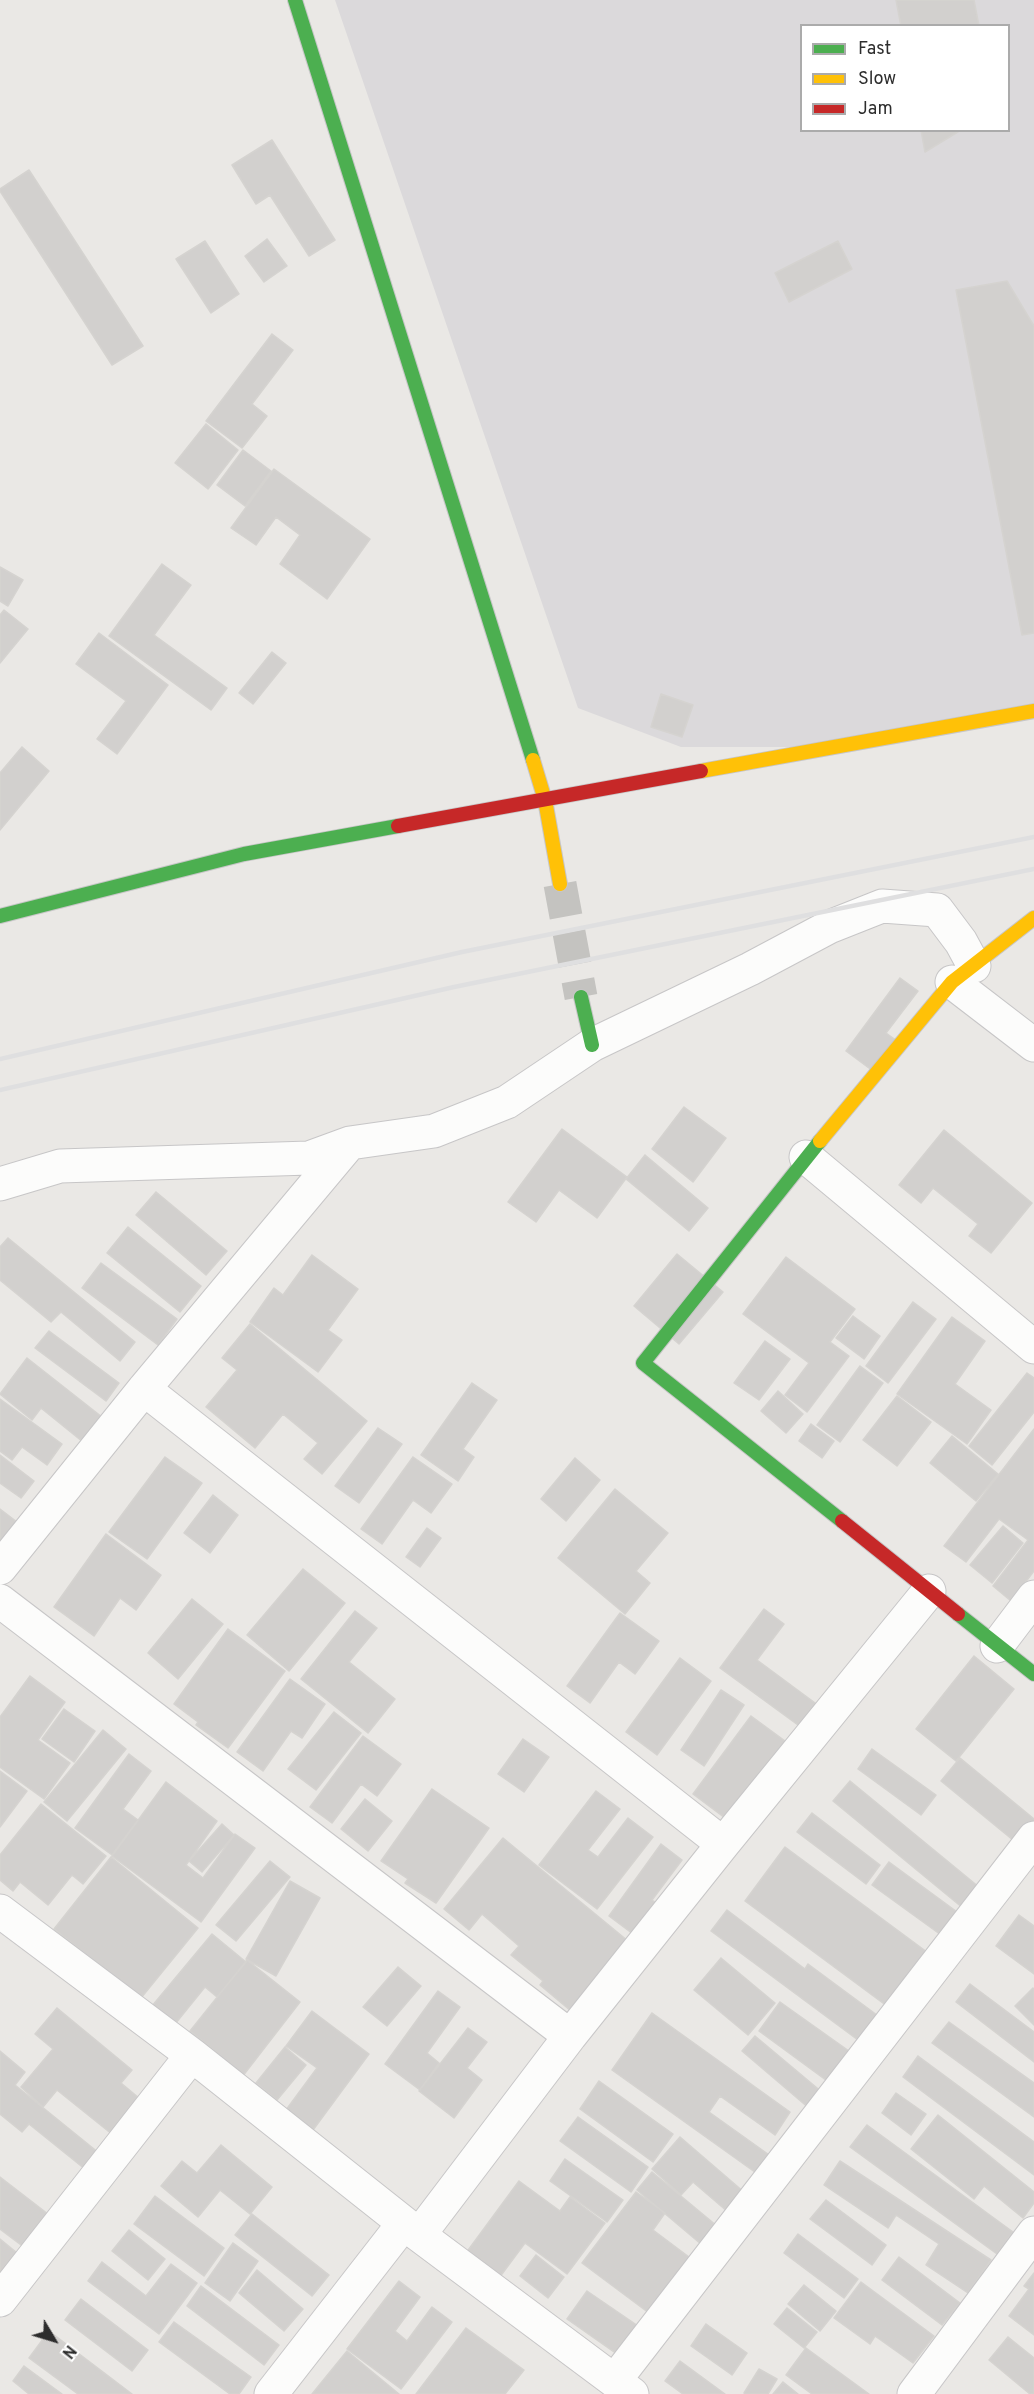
<!DOCTYPE html>
<style>
body{margin:0}
#map{position:relative;width:1034px;height:2394px;overflow:hidden;background:#eae8e5;font-family:Overpass,sans-serif}
canvas{display:block}
.legend{position:absolute;left:800px;top:24px;width:210px;height:108px;box-sizing:border-box;background:#fff;border:2px solid #ababab;margin:0;padding:8px 10px;list-style:none;font-size:18px;color:#2d2d2d}
.legend li{display:flex;align-items:center;gap:12px;height:30px}
.legend b{width:30px;border:2px solid #ababab}
.north{position:absolute;left:24px;top:2310px;width:60px;height:60px;-webkit-text-stroke:4px #fff;paint-order:stroke;rotate:128deg;font-size:16px;font-weight:700;line-height:24px;text-align:center;color:#2d2d2d}
.north::after{content:'';display:block;margin:auto;width:21px;height:27px;background:#2d2d2d;clip-path:polygon(50% 0,100% 100%,50% 72%,0 100%)}
</style>
<div id="map">
<canvas width="1034" height="2394"></canvas>
<ul class="legend">
<li><b style="height:8px;background:#4caf50"></b>Fast</li>
<li><b style="height:8px;background:#ffc107"></b>Slow</li>
<li><b style="height:8px;background:#c62828"></b>Jam</li>
</ul>
<div class="north">N</div>
</div>
<script>
const c = document.querySelector('canvas').getContext('2d');
c.lineJoin = 'round';
function fillPath(path, color) {
  c.fillStyle = color;
  c.fill(path, 'evenodd');
}
function shape(rows) {
  const path = new Path2D();
  for (const r of rows) {
    path.moveTo(r[0], r[1]);
    for (let i = 2; i < r.length; i += 2) path.lineTo(r[i], r[i + 1]);
  }
  return path;
}
function trace(path, color, width, dash) {
  c.strokeStyle = color;
  c.lineWidth = width;
  c.lineCap = dash ? 'butt' : 'round';
  c.setLineDash(dash || []);
  c.stroke(path);
}
const industrial = shape([
 [335,0,1034,0,1034,709,846,747,681,747,578,708],
 [802,26,1008,26,1008,130,802,130]
]);
const building = shape([
 [896,0,974,0,979,26,901,26,896,0],
 [921,130,961,130,925,152,921,130],
 [272,140,335,240,309,256,270,195,256,204,232,165,272,140],
 [29,170,143,346,112,365,0,191,0,189,29,170],
 [267,239,287,266,264,282,245,256,267,239],
 [205,241,239,294,211,313,176,259,205,241],
 [838,241,852,269,789,302,775,273,838,241],
 [1007,281,1034,326,1034,633,1022,635,956,290,1007,281],
 [272,334,293,350,252,404,267,416,242,448,206,421,272,334],
 [206,424,238,450,208,489,175,463,206,424],
 [243,450,271,471,245,506,217,485,243,450],
 [274,469,370,539,327,599,280,564,300,535,276,517,256,545,231,528,274,469],
 [162,564,191,585,154,635,227,688,211,710,109,636,162,564],
 [0,567,23,580,8,606,0,601,0,567],
 [4,610,28,629,0,663,0,615,4,610],
 [99,633,168,685,117,754,97,739,126,701,76,664,99,633],
 [272,652,286,663,253,704,239,693,272,652],
 [661,694,693,705,682,737,651,727,661,694],
 [22,747,49,771,0,830,0,773,22,747],
 [900,978,918,991,886,1033,904,1046,881,1077,846,1051,900,978],
 [684,1107,726,1138,693,1182,652,1149,684,1107],
 [562,1129,627,1177,597,1218,559,1190,536,1222,508,1202,562,1129],
 [944,1130,1032,1203,991,1253,969,1236,978,1224,933,1188,921,1203,899,1185,944,1130],
 [645,1155,708,1208,689,1231,626,1179,645,1155],
 [156,1192,227,1251,206,1275,136,1215,156,1192],
 [128,1227,201,1286,180,1312,107,1253,128,1227],
 [8,1238,135,1342,120,1361,61,1312,51,1322,0,1280,0,1247,8,1238],
 [677,1254,723,1292,679,1344,634,1306,677,1254],
 [312,1255,358,1289,328,1330,342,1340,318,1372,250,1322,274,1288,283,1295,312,1255],
 [786,1257,855,1309,830,1342,849,1356,807,1412,785,1395,809,1363,743,1314,786,1257],
 [101,1263,177,1319,158,1345,82,1288,101,1263],
 [913,1302,936,1319,888,1383,866,1366,913,1302],
 [853,1316,880,1336,864,1359,836,1338,853,1316],
 [952,1317,985,1341,955,1384,991,1410,967,1444,897,1394,952,1317],
 [250,1324,367,1421,322,1474,304,1459,318,1443,283,1414,255,1448,206,1407,237,1370,222,1358,250,1324],
 [49,1331,119,1383,106,1401,35,1348,49,1331],
 [765,1341,790,1359,759,1400,734,1383,765,1341],
 [27,1358,102,1417,83,1442,41,1408,32,1420,0,1394,27,1358],
 [860,1366,883,1383,840,1442,817,1425,860,1366],
 [1027,1373,1034,1378,1034,1412,992,1465,969,1446,1027,1373],
 [472,1383,497,1400,463,1449,474,1457,458,1481,421,1455,472,1383],
 [778,1391,803,1414,786,1433,761,1411,778,1391],
 [897,1396,931,1422,897,1466,863,1440,897,1396],
 [0,1399,62,1444,47,1465,22,1447,12,1460,0,1451,0,1399],
 [811,1424,834,1441,822,1458,799,1441,811,1424],
 [378,1428,402,1444,359,1503,335,1486,378,1428],
 [1034,1429,1034,1571,1011,1601,993,1586,1028,1540,999,1519,966,1562,944,1546,1034,1429],
 [952,1436,998,1474,976,1501,930,1463,952,1436],
 [0,1455,34,1481,21,1498,0,1483,0,1455],
 [165,1457,202,1483,147,1559,109,1532,165,1457],
 [413,1457,452,1484,431,1513,413,1500,382,1544,361,1529,413,1457],
 [575,1458,600,1480,566,1521,541,1499,575,1458],
 [615,1489,668,1533,636,1571,650,1583,625,1614,558,1558,615,1489],
 [213,1495,238,1515,210,1553,184,1533,213,1495],
 [0,1509,21,1525,5,1545,0,1541,0,1509],
 [1003,1526,1023,1543,992,1583,970,1565,1003,1526],
 [427,1528,441,1538,420,1567,406,1557,427,1528],
 [106,1534,161,1575,136,1610,120,1598,94,1636,54,1607,106,1534],
 [303,1569,345,1603,289,1671,247,1635,303,1569],
 [192,1599,223,1624,178,1679,148,1653,192,1599],
 [764,1609,784,1624,757,1660,830,1714,813,1736,720,1668,764,1609],
 [355,1611,377,1628,349,1662,395,1699,368,1733,301,1679,355,1611],
 [620,1613,659,1641,635,1674,619,1662,590,1703,567,1686,620,1613],
 [228,1629,285,1671,228,1748,196,1725,198,1722,174,1704,228,1629],
 [974,1656,1014,1689,956,1761,916,1729,974,1656],
 [680,1658,711,1681,657,1755,626,1732,680,1658],
 [30,1676,65,1702,38,1740,70,1763,44,1799,0,1767,0,1717,30,1676],
 [290,1679,325,1704,302,1738,291,1731,263,1771,237,1752,290,1679],
 [721,1690,744,1705,704,1766,681,1750,721,1690],
 [64,1709,95,1731,74,1762,42,1739,64,1709],
 [334,1712,361,1733,316,1790,288,1769,334,1712],
 [751,1716,796,1749,737,1827,693,1794,751,1716],
 [103,1730,126,1749,67,1821,44,1802,103,1730],
 [363,1736,401,1764,377,1796,361,1784,332,1823,310,1807,363,1736],
 [523,1739,549,1757,524,1792,498,1774,523,1739],
 [872,1749,936,1795,921,1815,858,1769,872,1749],
 [129,1754,151,1771,123,1809,138,1820,112,1855,75,1828,129,1754],
 [960,1758,1034,1819,1034,1827,1019,1845,941,1781,960,1758],
 [0,1771,27,1791,0,1827,0,1771],
 [850,1781,985,1892,969,1913,833,1801,850,1781],
 [166,1782,217,1821,186,1865,203,1878,235,1834,255,1848,201,1922,112,1856,166,1782],
 [432,1789,489,1828,436,1903,405,1883,408,1879,381,1861,432,1789],
 [596,1791,620,1809,588,1850,598,1857,628,1818,653,1837,597,1909,539,1865,596,1791],
 [365,1799,392,1821,368,1851,341,1829,365,1799],
 [41,1804,106,1856,83,1884,72,1875,48,1905,20,1882,13,1891,0,1880,0,1855,41,1804],
 [812,1813,880,1865,866,1884,797,1832,812,1813],
 [222,1824,234,1835,202,1872,189,1861,222,1824],
 [503,1838,628,1941,571,2011,540,1985,543,1981,511,1955,519,1946,482,1914,469,1930,444,1909,503,1838],
 [661,1844,682,1860,652,1900,667,1911,645,1943,609,1916,661,1844],
 [785,1847,931,1955,895,2012,745,1901,785,1847],
 [111,1857,198,1928,141,1998,54,1929,111,1857],
 [270,1861,290,1877,236,1941,216,1925,270,1861],
 [889,1862,964,1917,948,1940,872,1885,889,1862],
 [290,1881,320,1898,276,1976,246,1959,290,1881],
 [727,1910,805,1969,808,1964,881,2018,862,2043,711,1931,727,1910],
 [1019,1915,1034,1926,1034,1974,996,1946,1019,1915],
 [212,1934,246,1962,217,1997,205,1987,175,2024,152,2006,212,1934],
 [721,1958,775,2003,748,2035,694,1990,721,1958],
 [247,1960,300,2002,242,2077,214,2055,216,2052,190,2031,247,1960],
 [398,1967,421,1986,387,2026,363,2007,398,1967],
 [970,1984,1034,2032,1034,2062,956,2002,970,1984],
 [1033,1988,1034,1990,1034,2025,1015,2006,1033,1988],
 [438,1991,460,2007,427,2053,439,2063,420,2090,385,2064,438,1991],
 [780,2002,856,2056,834,2086,759,2031,780,2002],
 [57,2008,132,2070,121,2083,151,2108,123,2143,57,2090,43,2107,21,2087,53,2049,35,2034,57,2008],
 [312,2011,369,2054,313,2130,286,2110,317,2068,286,2046,312,2011],
 [652,2013,790,2112,775,2135,720,2096,709,2112,779,2162,766,2180,612,2070,652,2013],
 [949,2022,1034,2083,1034,2117,932,2043,949,2022],
 [468,2028,487,2042,467,2068,482,2080,454,2118,419,2091,468,2028],
 [755,2036,823,2093,810,2109,742,2051,755,2036],
 [285,2047,306,2065,277,2100,256,2083,285,2047],
 [0,2051,25,2072,15,2085,115,2166,101,2182,29,2124,22,2132,0,2114,0,2051],
 [918,2056,1034,2142,1034,2175,903,2077,918,2056],
 [599,2081,673,2134,653,2162,580,2109,599,2081],
 [896,2093,926,2114,911,2135,882,2113,896,2093],
 [938,2115,1034,2192,1034,2203,1023,2218,984,2186,974,2199,911,2149,938,2115],
 [578,2117,648,2167,631,2192,560,2141,578,2117],
 [867,2125,1013,2232,997,2254,850,2147,867,2125],
 [680,2137,752,2199,735,2218,693,2182,681,2195,652,2169,680,2137],
 [221,2145,272,2187,250,2214,220,2190,198,2217,161,2186,182,2161,197,2173,221,2145],
 [565,2159,623,2200,607,2222,550,2181,565,2159],
 [840,2161,991,2260,968,2293,926,2265,939,2244,896,2215,888,2228,824,2185,840,2161],
 [652,2172,723,2231,708,2250,637,2190,652,2172],
 [0,2177,70,2231,45,2263,0,2229,0,2177],
 [519,2181,560,2211,570,2197,605,2223,567,2274,525,2243,499,2278,466,2253,519,2181],
 [636,2192,665,2213,653,2230,697,2263,657,2319,582,2263,636,2192],
 [155,2196,224,2248,204,2276,134,2224,155,2196],
 [826,2200,886,2245,872,2265,810,2219,826,2200],
 [252,2214,329,2275,312,2296,235,2235,252,2214],
 [129,2230,165,2259,148,2280,112,2251,129,2230],
 [798,2234,858,2279,844,2298,784,2253,798,2234],
 [0,2239,38,2270,22,2289,0,2272,0,2239],
 [233,2243,258,2261,230,2301,205,2283,233,2243],
 [536,2255,564,2277,548,2298,520,2276,536,2255],
 [899,2257,960,2303,942,2325,882,2280,899,2257],
 [102,2262,146,2296,171,2264,197,2283,159,2334,88,2281,102,2262],
 [257,2270,303,2309,284,2331,239,2293,257,2270],
 [1034,2273,1034,2335,1009,2316,1029,2289,1024,2286,1034,2273],
 [399,2281,420,2297,395,2331,407,2341,432,2307,452,2322,401,2389,347,2349,399,2281],
 [861,2282,934,2336,913,2363,875,2336,870,2344,834,2318,861,2282],
 [804,2285,836,2311,820,2331,788,2304,804,2285],
 [201,2286,279,2345,264,2365,187,2306,201,2286],
 [587,2291,644,2330,624,2359,567,2319,587,2291],
 [81,2299,148,2350,132,2371,65,2320,81,2299],
 [787,2308,817,2332,804,2348,774,2324,787,2308],
 [174,2322,251,2377,239,2394,230,2394,159,2342,174,2322],
 [706,2324,747,2353,732,2375,691,2346,706,2324],
 [466,2328,524,2370,505,2394,416,2394,466,2328],
 [49,2331,132,2394,78,2394,29,2358,49,2331],
 [1008,2337,1034,2358,1034,2394,1030,2394,989,2360,1008,2337],
 [806,2348,869,2394,812,2394,786,2375,806,2348],
 [347,2351,399,2394,312,2394,347,2351],
 [680,2361,725,2394,683,2394,665,2381,680,2361],
 [24,2366,62,2394,29,2394,13,2381,24,2366],
 [759,2369,777,2379,768,2394,745,2394,744,2393,759,2369],
 [783,2382,798,2394,773,2394,783,2382]
]);
const secondaryTunnel = shape([
 [560,884,581,997]
]);
const street = shape([
 [952,982,1034,1045],
 [806,1157,1034,1347],
 [0,1184,60,1166,309,1158,350,1143,434,1131,507,1102,592,1045,750,969,829,927,882,906,937,910,961,942,974,966],
 [144,1389,723,1844],
 [0,1568,144,1389,349,1144],
 [0,1601,570,2036],
 [997,1646,1034,1597],
 [0,1911,192,2055,419,2235,632,2394],
 [419,2235,570,2036,723,1844,929,1591],
 [0,2300,192,2055],
 [615,2380,1034,1838],
 [271,2394,404,2223],
 [914,2394,1034,2233]
]);
const fast = shape([
 [295,0,533,760],
 [0,916,244,854,398,826],
 [581,997,592,1045],
 [820,1141,643,1363,842,1521],
 [958,1614,1034,1674]
]);
const slow = shape([
 [533,760,545,800,560,884],
 [701,771,1034,711],
 [820,1141,952,982,1034,918]
]);
const jam = shape([
 [398,826,701,771],
 [842,1521,958,1614]
]);
const rail = shape([
 [0,1059,462,952,1034,837],
 [0,1090,454,987,1034,869]
]);
fillPath(industrial, '#dbd9db');
fillPath(building, '#d2d0ce');
trace(building, '#d5d3d0', 1.5);
trace(secondaryTunnel, '#c4c3c0', 33, [33, 16]);
trace(street, '#c7c6c7', 35);
trace(fast, '#c7c6c7', 16);
trace(slow, '#c7c6c7', 16);
trace(jam, '#c7c6c7', 16);
trace(street, '#fcfcfb', 33);
trace(fast, '#4caf50', 14);
trace(slow, '#ffc107', 14);
trace(jam, '#c62828', 14);
trace(rail, '#dfdfe0', 4.5);
</script>
